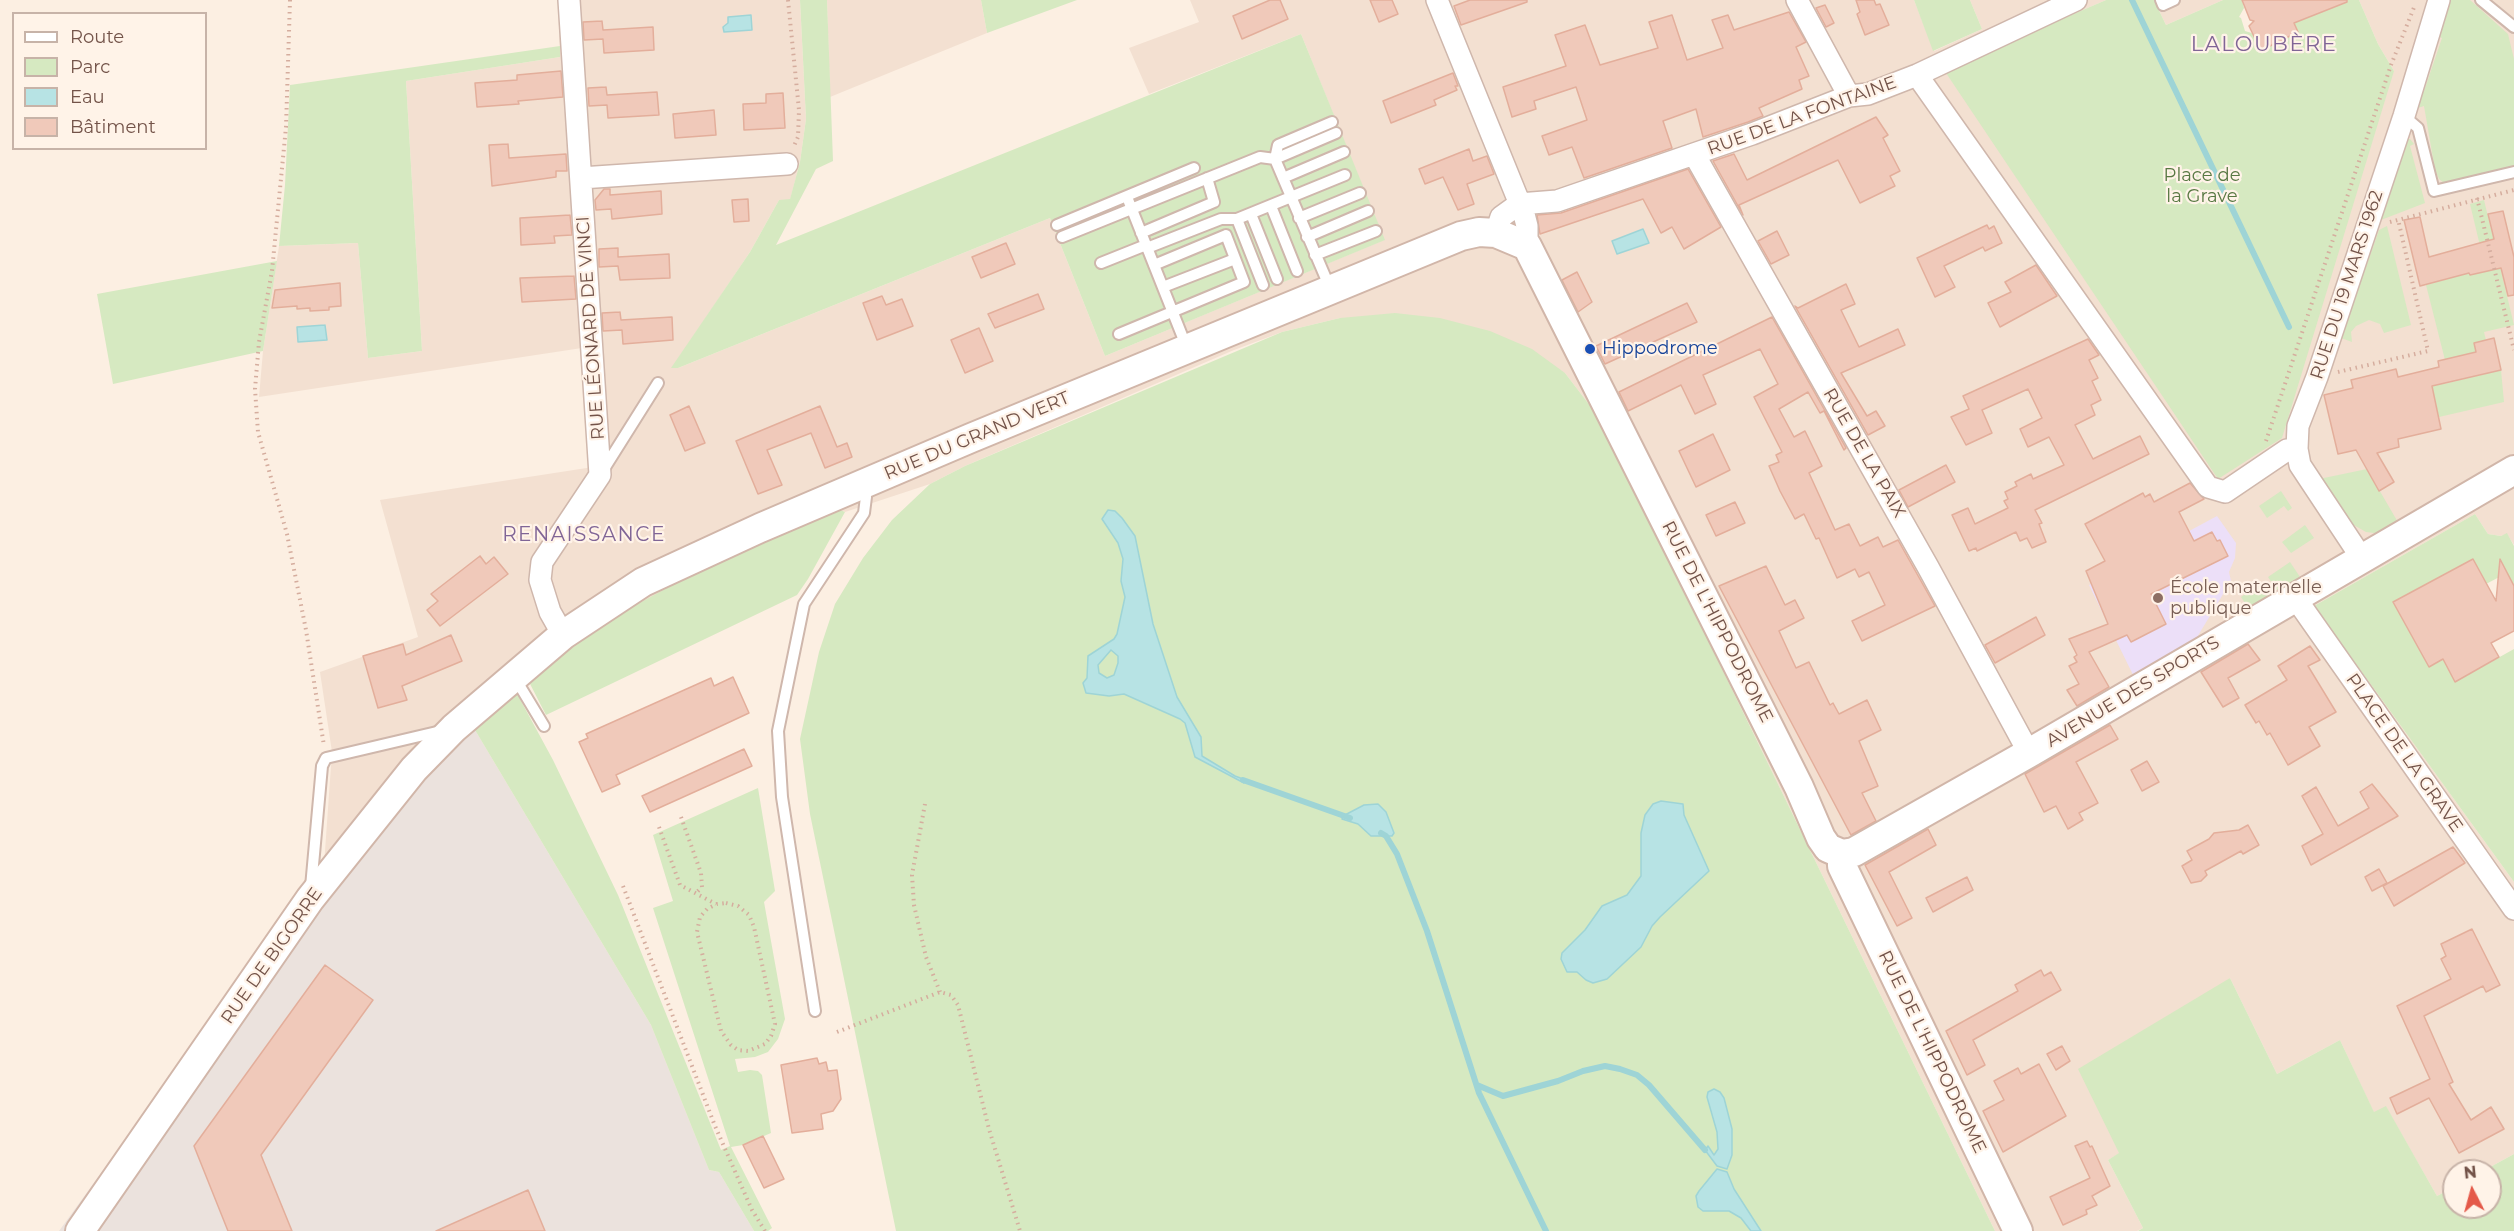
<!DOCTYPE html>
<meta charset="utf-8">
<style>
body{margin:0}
#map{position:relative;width:2514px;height:1231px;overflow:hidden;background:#fcefe2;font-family:Montserrat,sans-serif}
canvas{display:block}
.legend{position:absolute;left:12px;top:12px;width:195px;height:138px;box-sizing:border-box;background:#fff3e8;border:2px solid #c7b3a8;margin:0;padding:8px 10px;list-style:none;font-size:18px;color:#735349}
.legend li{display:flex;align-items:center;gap:12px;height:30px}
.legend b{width:30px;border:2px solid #c7b3a8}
.north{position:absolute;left:2442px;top:1159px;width:60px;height:60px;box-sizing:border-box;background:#fff3e8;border:2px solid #c7b3a8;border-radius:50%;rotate:354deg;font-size:16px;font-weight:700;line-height:24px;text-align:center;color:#735349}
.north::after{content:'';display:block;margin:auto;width:21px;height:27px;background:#e45949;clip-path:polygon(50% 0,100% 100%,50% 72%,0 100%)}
</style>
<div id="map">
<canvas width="2514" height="1231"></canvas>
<ul class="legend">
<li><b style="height:8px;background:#fff"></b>Route</li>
<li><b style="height:16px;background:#d6e9c1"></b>Parc</li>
<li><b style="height:16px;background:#b7e3e4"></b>Eau</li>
<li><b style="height:16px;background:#f0c9ba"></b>Bâtiment</li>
</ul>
<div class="north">N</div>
</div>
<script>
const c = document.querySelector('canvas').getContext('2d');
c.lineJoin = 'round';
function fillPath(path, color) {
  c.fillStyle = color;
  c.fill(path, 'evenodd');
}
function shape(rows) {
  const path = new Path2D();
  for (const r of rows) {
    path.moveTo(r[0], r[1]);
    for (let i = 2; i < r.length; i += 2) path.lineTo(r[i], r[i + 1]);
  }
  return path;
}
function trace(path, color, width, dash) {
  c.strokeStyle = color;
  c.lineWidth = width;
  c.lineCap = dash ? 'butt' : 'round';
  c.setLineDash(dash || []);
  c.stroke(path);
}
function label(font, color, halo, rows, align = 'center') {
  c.font = font + ' Montserrat,sans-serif';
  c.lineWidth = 4.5;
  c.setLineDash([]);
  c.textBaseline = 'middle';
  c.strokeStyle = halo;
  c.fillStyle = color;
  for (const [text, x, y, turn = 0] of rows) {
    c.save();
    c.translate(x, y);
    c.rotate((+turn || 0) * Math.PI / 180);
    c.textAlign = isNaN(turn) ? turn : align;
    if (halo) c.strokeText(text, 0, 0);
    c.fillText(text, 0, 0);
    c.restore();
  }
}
const residential = shape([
 [558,0,800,0,806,119,800,162,790,200,779,200,750,252,672,368,678,368,1050,218,1105,356,1384,240,1301,34,1149,94,1129,48,1199,22,1190,0,1914,0,1934,51,1982,29,1970,0,2106,0,1945,70,2394,71,2378,44,2359,0,2514,0,2514,545,2507,534,2501,536,2488,534,2475,514,2314,606,2514,882,2514,1154,2483,1171,2454,1171,2454,1187,2437,1196,2386,1107,2374,1113,2340,1040,2277,1074,2230,978,2120,1153,2108,1160,2143,1228,2137,1231,1995,1231,1609,436,1591,407,1565,373,1340,318,1282,332,1234,350,965,466,930,484,845,512,838,509,614,617,528,680,324,865,332,752,320,672,418,637,380,500,593,467,582,348,259,397,263,351,279,246,358,243,368,358,422,351,406,81,560,57],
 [827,0,981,0,987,33,830,97],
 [2154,0,2223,0,2166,25]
]);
const industrial = shape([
 [472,725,651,1025,709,1170,719,1172,754,1231,59,1231,324,865]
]);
const education = shape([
 [2217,516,2236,543,2235,558,2229,572,2231,581,2196,639,2136,681,2089,585]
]);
const green = shape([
 [800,0,827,0,833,161,816,169,776,245,1301,34,1385,240,1105,356,1050,218,678,368,671,368,750,252,779,200,790,199,800,162,806,119],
 [981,0,1077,0,987,33],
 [1914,0,1970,0,1982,29,1933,51],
 [2106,0,2154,0,2166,25,2223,0,2242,0,2244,8,2239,17,2241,18,2245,31,2255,34,2266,45,2292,35,2295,36,2298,32,2293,20,2342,0,2359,0,2378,44,2394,71,2282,438,2218,479,1944,70],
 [2449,0,2470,0,2508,34,2514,59,2514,166,2444,183,2439,179,2435,170,2424,106,2418,108,2416,101,2419,91,2424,91,2442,38,2437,36],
 [560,46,560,57,406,81,422,351,368,358,358,243,279,246,285,185,290,85],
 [2407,139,2410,139,2414,144,2410,146,2425,203,2381,220,2379,216,2401,160,2396,157],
 [2484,200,2514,325,2484,332,2486,340,2474,344,2476,352,2445,360,2426,285,2469,273,2470,275,2486,271,2470,204],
 [2387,226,2411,325,2384,333,2380,324,2369,320,2356,326,2351,332,2352,342,2341,338,2379,230],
 [277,261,263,351,113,384,97,294],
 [1395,313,1440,318,1490,331,1532,349,1565,373,1591,407,1609,436,1995,1231,896,1231,810,814,800,739,819,652,835,604,863,558,892,520,930,484,965,466,1282,332,1340,318],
 [2501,370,2504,402,2439,417,2431,382,2444,384],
 [2367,469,2399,524,2382,534,2366,532,2352,524,2341,511,2319,479],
 [2281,491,2292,508,2288,511,2284,506,2267,518,2259,506],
 [838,509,845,512,808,579,797,595,546,715,528,680,614,617,727,555],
 [2475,514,2488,534,2501,536,2507,533,2514,546,2514,586,2507,573,2486,584,2430,666,2443,659,2455,682,2514,649,2514,882,2314,606],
 [2305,525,2314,538,2291,553,2282,542],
 [2290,562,2300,577,2278,592,2268,577],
 [2263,582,2272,595,2249,609,2241,597],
 [515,690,553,760,618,895,721,1150,730,1146,653,908,673,901,653,835,758,788,775,891,764,902,785,1019,778,1039,768,1052,755,1057,735,1059,738,1072,750,1070,758,1071,762,1075,771,1133,743,1145,731,1147,772,1228,768,1231,754,1231,719,1172,709,1170,651,1025,472,725],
 [2230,978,2277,1074,2340,1040,2374,1112,2386,1106,2437,1196,2454,1187,2454,1207,2490,1207,2490,1171,2483,1171,2514,1154,2514,1231,2138,1231,2143,1228,2108,1160,2119,1153,2078,1069]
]);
const water = shape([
 [751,15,752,30,724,32,723,27,728,23,728,17,751,15],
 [1643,229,1649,243,1617,254,1612,241,1643,229],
 [325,325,327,340,298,342,297,327,325,325],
 [1108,510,1115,511,1122,518,1135,536,1153,624,1177,697,1201,737,1202,756,1235,776,1243,779,1244,783,1195,757,1185,723,1180,719,1124,694,1109,696,1086,693,1083,683,1087,678,1088,656,1114,639,1117,634,1125,597,1121,581,1123,559,1118,543,1102,519,1108,510],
 [1111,650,1118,656,1118,663,1114,675,1107,678,1099,673,1098,665,1111,650],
 [1661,801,1683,804,1684,815,1709,871,1660,917,1652,926,1641,947,1607,979,1593,983,1586,980,1577,972,1567,972,1561,959,1562,953,1585,930,1602,906,1627,895,1641,876,1641,833,1645,815,1653,804,1661,801],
 [1378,804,1386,812,1394,833,1392,836,1371,836,1358,824,1342,819,1343,816,1364,805,1378,804],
 [1714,1089,1720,1092,1724,1098,1732,1129,1732,1155,1727,1169,1717,1166,1705,1150,1708,1146,1714,1155,1718,1149,1717,1132,1707,1097,1708,1092,1714,1089],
 [1717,1169,1727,1172,1734,1189,1761,1231,1751,1231,1741,1218,1729,1211,1703,1211,1698,1207,1696,1196,1699,1191,1717,1169]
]);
const stream = shape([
 [2132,0,2289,327],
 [1243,780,1350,818],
 [1381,833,1386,836,1397,854,1427,931,1479,1093,1546,1231],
 [1477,1085,1503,1096,1558,1081,1583,1071,1605,1066,1620,1069,1637,1075,1649,1085,1705,1150]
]);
const building = shape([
 [1270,0,1280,0,1288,19,1242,39,1233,16,1270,0],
 [1370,0,1392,0,1398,14,1379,22,1370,0],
 [1470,0,1527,0,1527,2,1461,25,1454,6,1470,0],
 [1856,0,1874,0,1876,5,1880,4,1889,25,1865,35,1857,14,1860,12,1856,0],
 [2242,0,2347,0,2347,2,2294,23,2298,32,2264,49,2260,49,2249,26,2254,21,2250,20,2242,0],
 [1825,5,1834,23,1826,27,1816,8,1825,5],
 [1789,12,1806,42,1796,47,1809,76,1799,80,1802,89,1759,108,1763,116,1748,122,1703,137,1696,109,1663,121,1672,148,1584,178,1572,147,1549,155,1542,136,1587,120,1576,87,1534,101,1536,109,1512,117,1503,87,1566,66,1555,35,1585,25,1600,65,1658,48,1649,22,1672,15,1687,60,1723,48,1712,20,1728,15,1734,30,1789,12],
 [602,21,603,30,653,27,654,50,604,53,603,39,584,40,583,22,602,21],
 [561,71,563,97,518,101,519,104,477,107,475,83,517,80,517,75,561,71],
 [1453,73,1458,86,1455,86,1457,90,1434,100,1436,105,1391,123,1383,101,1453,73],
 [606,87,607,95,657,92,659,115,608,118,607,105,589,106,588,88,606,87],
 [783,93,785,128,744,130,743,104,766,103,766,94,783,93],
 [714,110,716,135,675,138,673,114,714,110],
 [1876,117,1888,135,1883,138,1900,171,1890,176,1895,186,1860,203,1838,160,1739,205,1743,215,1713,161,1734,154,1747,180,1876,117],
 [508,144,509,158,566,154,567,171,556,171,556,177,492,186,489,145,508,144],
 [1469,149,1473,161,1487,156,1494,174,1467,184,1474,204,1458,210,1443,177,1425,184,1419,169,1469,149],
 [1688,169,1721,227,1684,249,1672,227,1661,233,1643,199,1540,234,1537,215,1561,213,1688,169],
 [604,189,610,189,610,195,661,191,662,214,612,219,611,209,596,210,595,200,604,189],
 [748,199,749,221,734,222,732,200,748,199],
 [2503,211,2514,257,2514,295,2508,296,2501,268,2470,275,2469,273,2420,286,2404,220,2420,217,2429,257,2494,239,2488,214,2503,211],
 [570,215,572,235,554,236,555,243,521,245,520,218,570,215],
 [1987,225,1989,229,1994,226,2002,243,1985,251,1983,247,1944,266,1955,287,1935,297,1917,258,1987,225],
 [1777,231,1789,255,1771,264,1758,241,1777,231],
 [1006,243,1015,264,981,278,972,257,1006,243],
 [618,248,618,257,669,254,670,278,620,280,618,266,599,267,599,249,618,248],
 [2036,265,2057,296,2000,327,1988,303,2011,292,2005,282,2036,265],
 [1577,272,1592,302,1578,312,1562,280,1577,272],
 [574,276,576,299,522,302,520,278,574,276],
 [340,283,341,306,329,307,329,310,310,311,310,308,297,309,297,306,272,308,275,290,340,283],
 [1846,284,1855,304,1841,310,1859,347,1898,329,1905,345,1841,373,1867,416,1876,411,1885,426,1868,435,1795,306,1798,308,1846,284],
 [1038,294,1044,309,995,328,988,314,1038,294],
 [882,296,886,305,902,299,913,326,877,340,863,303,882,296],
 [1687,303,1697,322,1605,364,1596,346,1687,303],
 [620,312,621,320,672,317,673,340,623,344,622,330,603,331,602,313,620,312],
 [1772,317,1846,448,1844,450,1824,411,1820,413,1808,392,1779,409,1794,437,1805,431,1822,466,1809,473,1835,530,1849,524,1860,546,1878,537,1883,547,1898,540,1935,606,1862,641,1852,621,1885,605,1869,572,1859,577,1855,569,1837,578,1819,538,1816,539,1804,514,1795,519,1780,491,1769,466,1779,462,1776,455,1782,452,1754,397,1778,384,1760,349,1703,375,1716,404,1695,414,1681,385,1628,411,1619,392,1772,317],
 [979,328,993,361,965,373,951,340,979,328],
 [2494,338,2501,370,2432,386,2441,429,2398,439,2399,447,2377,453,2394,482,2379,491,2356,450,2338,454,2324,395,2353,388,2351,380,2396,369,2398,377,2439,367,2438,361,2476,352,2474,343,2494,338],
 [2088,339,2099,355,2089,360,2098,378,2092,381,2101,400,2091,405,2095,415,2075,425,2093,459,2140,436,2149,454,2035,510,2042,523,2039,524,2046,542,2032,548,2027,538,2020,541,2016,532,1977,551,1976,548,1969,551,1952,515,1968,508,1975,524,2008,508,2004,501,2008,499,2005,492,2017,486,2015,482,2031,474,2033,479,2064,465,2049,437,2028,447,2020,429,2042,418,2028,389,1982,410,1992,433,1966,445,1951,417,1969,409,1963,396,2088,339],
 [689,406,705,443,685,451,670,415,689,406],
 [820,406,837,447,847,443,852,457,825,468,811,433,767,450,782,485,758,494,736,441,820,406],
 [1713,434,1730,470,1696,487,1679,451,1713,434],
 [1946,465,1955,482,1908,507,1899,490,1946,465],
 [2190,483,2204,499,2179,512,2194,541,2212,532,2217,541,2220,540,2228,556,2151,594,2166,624,2131,642,2127,635,2089,652,2109,687,2077,706,2067,690,2079,684,2069,666,2077,662,2074,657,2077,655,2069,639,2108,624,2086,571,2105,561,2085,524,2143,493,2145,497,2150,494,2154,502,2190,483],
 [1735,502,1745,523,1716,536,1706,515,1735,502],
 [480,556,486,564,494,557,508,574,440,626,427,610,438,601,431,594,480,556],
 [2473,559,2496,601,2500,559,2514,586,2514,631,2491,643,2499,657,2455,682,2443,659,2429,667,2393,602,2473,559],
 [1766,566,1785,605,1795,600,1804,618,1779,631,1796,668,1809,662,1830,705,1833,703,1839,714,1867,700,1881,730,1859,741,1878,786,1862,793,1876,821,1851,835,1719,586,1766,566],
 [2036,617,2045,635,1995,663,1985,645,2036,617],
 [451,635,462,661,402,686,407,700,378,708,363,656,403,644,406,655,451,635],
 [2248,644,2260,660,2228,678,2239,698,2223,707,2201,672,2248,644],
 [2310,646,2320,660,2308,666,2336,712,2309,727,2320,746,2288,765,2270,733,2267,735,2259,721,2256,723,2245,705,2287,680,2278,666,2310,646],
 [733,677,749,713,616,775,620,784,602,792,579,742,588,738,586,734,711,678,714,686,733,677],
 [2110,725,2118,739,2076,762,2098,803,2079,813,2083,820,2068,829,2056,806,2044,812,2025,774,2110,725],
 [744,749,752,766,650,812,642,796,744,749],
 [2147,761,2159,782,2142,791,2131,770,2147,761],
 [2372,784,2398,816,2311,865,2302,846,2323,834,2302,796,2316,787,2338,826,2369,808,2360,792,2372,784],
 [2248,825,2259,845,2243,854,2241,851,2205,871,2207,875,2201,881,2191,883,2182,866,2192,860,2187,851,2209,839,2214,833,2239,830,2248,825],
 [1928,829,1936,845,1889,872,1912,918,1897,926,1865,865,1928,829],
 [2453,847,2465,863,2394,906,2383,886,2453,847],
 [2379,869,2387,883,2372,891,2365,877,2379,869],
 [1967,877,1973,890,1933,912,1926,898,1967,877],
 [2472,929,2500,985,2486,992,2483,986,2424,1016,2453,1082,2449,1084,2471,1120,2491,1107,2504,1129,2459,1153,2429,1098,2397,1114,2390,1098,2430,1079,2397,1006,2451,979,2441,959,2446,956,2441,944,2472,929],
 [325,965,373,1000,261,1155,292,1231,228,1231,194,1146,325,965],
 [2041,970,2044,976,2051,972,2061,990,1973,1040,1985,1065,1967,1075,1946,1031,2018,991,2015,985,2041,970],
 [2062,1046,2070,1061,2056,1070,2047,1054,2062,1046],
 [817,1058,819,1064,826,1062,828,1071,837,1070,841,1099,833,1111,821,1114,823,1129,792,1133,781,1065,817,1058],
 [2039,1064,2066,1116,2003,1152,1983,1111,2004,1100,1994,1081,2018,1068,2021,1074,2039,1064],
 [763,1136,784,1179,764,1188,743,1145,763,1136],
 [2087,1141,2090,1147,2092,1146,2110,1186,2092,1196,2097,1205,2086,1210,2087,1214,2063,1225,2050,1197,2090,1178,2075,1146,2087,1141],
 [528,1190,545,1231,436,1231,528,1190]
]);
const path = shape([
 [290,0,286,127,272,271,259,342,255,389,258,432,287,534,306,630,324,746],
 [788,0,799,110,798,137,794,146],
 [2477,198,2514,350],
 [2390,222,2514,190],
 [2338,372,2428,351,2398,219],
 [2266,441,2391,65,2415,5],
 [925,804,912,875,914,905,926,957,940,992],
 [681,817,701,873,702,887,697,892],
 [659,827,680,885,716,904],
 [623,886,715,1126,752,1210,765,1231],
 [726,903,738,906,749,915,754,927,775,1024,771,1036,765,1044,748,1051,738,1050,731,1045,721,1031,697,932,700,917,707,909,717,904,726,903],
 [837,1032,940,992,951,995,958,1005,989,1129,1020,1231]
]);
const lane = shape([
 [2161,0,2163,5,2174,0],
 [2481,0,2514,27],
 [2404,116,2418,128,2434,191,2514,172],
 [1275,159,1278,145,1332,122],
 [1275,159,1336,133],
 [1283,178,1344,152],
 [1127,197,1187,348],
 [1271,206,1297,271],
 [1251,214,1277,279],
 [1299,218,1360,193],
 [1237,219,1263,285],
 [1057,225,1194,168],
 [1141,233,1214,202,1207,178],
 [1062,237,1260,157,1275,159,1330,288],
 [1307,237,1368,211],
 [1147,248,1221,219,1237,219,1345,175],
 [1315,255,1376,231],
 [1101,263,1146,245],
 [1163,287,1235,259],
 [1119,334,1244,282,1226,235,1154,265],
 [602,472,658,383],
 [515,678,544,726],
 [311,887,322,766,326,758,441,731],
 [815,1011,782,797,778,731,804,604,864,513,866,497,864,484]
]);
const street = shape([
 [1437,0,1524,214,1527,226,1527,246],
 [1797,0,1849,96],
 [1917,75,2208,487,2225,492,2287,450,2297,449],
 [1694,154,1928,567,2029,753],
 [581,178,787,164],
 [1496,233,1501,217,1519,204,1557,201,1752,134,1849,96,1868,94,1917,75,2076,0],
 [2361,557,2300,465,2297,449,2298,426,2317,377,2404,116,2439,0],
 [2294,596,2514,909],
 [563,635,550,612,540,580,542,562,600,475,569,0]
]);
const secondary = shape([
 [1842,854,1854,852,2029,753,2514,470],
 [1842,854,1842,866,2018,1231],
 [80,1231,310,899,414,769,454,728,563,635,643,582,760,528,971,438,1461,236,1479,232,1496,233,1527,246,1799,787,1821,838,1828,848,1842,854]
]);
const markers = [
 [1590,349,6,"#1a4fb4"],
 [2158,598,6,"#8d6e63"]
];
const streetNames = [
 ["RUE DE LA FONTAINE",1802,116,-20],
 ["RUE DU 19 MARS 1962",2347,285,-72],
 ["RUE LÉONARD DE VINCI",591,328,-94],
 ["RUE DU GRAND VERT",977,436,-23],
 ["RUE DE LA PAIX",1864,453,60],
 ["RUE DE L'HIPPODROME",1717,622,63],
 ["AVENUE DES SPORTS",2133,692,-31],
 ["PLACE DE LA GRAVE",2404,753,55],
 ["RUE DE BIGORRE",272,956,-55],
 ["RUE DE L'HIPPODROME",1932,1052,64]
];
const parkNames = [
 ["Place de",2202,176],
 ["la Grave",2202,197]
];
const transitNames = [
 ["Hippodrome",1602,349]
];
const educationNames = [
 ["École maternelle",2170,588],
 ["publique",2170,609]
];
const neighbourhoodNames = [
 ["RENAISSANCE",584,535]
];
const quarterNames = [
 ["LALOUBÈRE",2264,45]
];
fillPath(residential, '#f3e0d1');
fillPath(industrial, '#ebe2dd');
fillPath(education, '#ecdff8');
fillPath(green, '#d6e9c1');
fillPath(water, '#b7e3e4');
trace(water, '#9ed4d6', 1.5);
trace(stream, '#9ed4d6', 6);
fillPath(building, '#f0c9ba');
trace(building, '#e3ae9b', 1.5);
trace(lane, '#cfb7ac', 14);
trace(street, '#cfb7ac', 24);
trace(secondary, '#d1b6a9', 32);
trace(path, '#d5ad9e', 4, [1.5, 4.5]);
trace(lane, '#fff', 10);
trace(street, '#fff', 21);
trace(secondary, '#fff', 28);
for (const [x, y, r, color] of markers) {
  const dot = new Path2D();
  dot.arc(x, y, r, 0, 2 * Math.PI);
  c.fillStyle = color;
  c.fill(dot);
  trace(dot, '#fff3e8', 2);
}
label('18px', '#735349', '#fff3e8', streetNames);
label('18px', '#587842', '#fff3e8', parkNames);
label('18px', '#164399', '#fff3e8', transitNames, 'left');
label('18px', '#785e54', '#fff3e8', educationNames, 'left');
c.letterSpacing = '1.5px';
label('20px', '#806596', '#fff3e8', neighbourhoodNames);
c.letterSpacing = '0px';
c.letterSpacing = '1.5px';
label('21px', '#806596', '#fff3e8', quarterNames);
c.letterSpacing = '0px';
</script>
